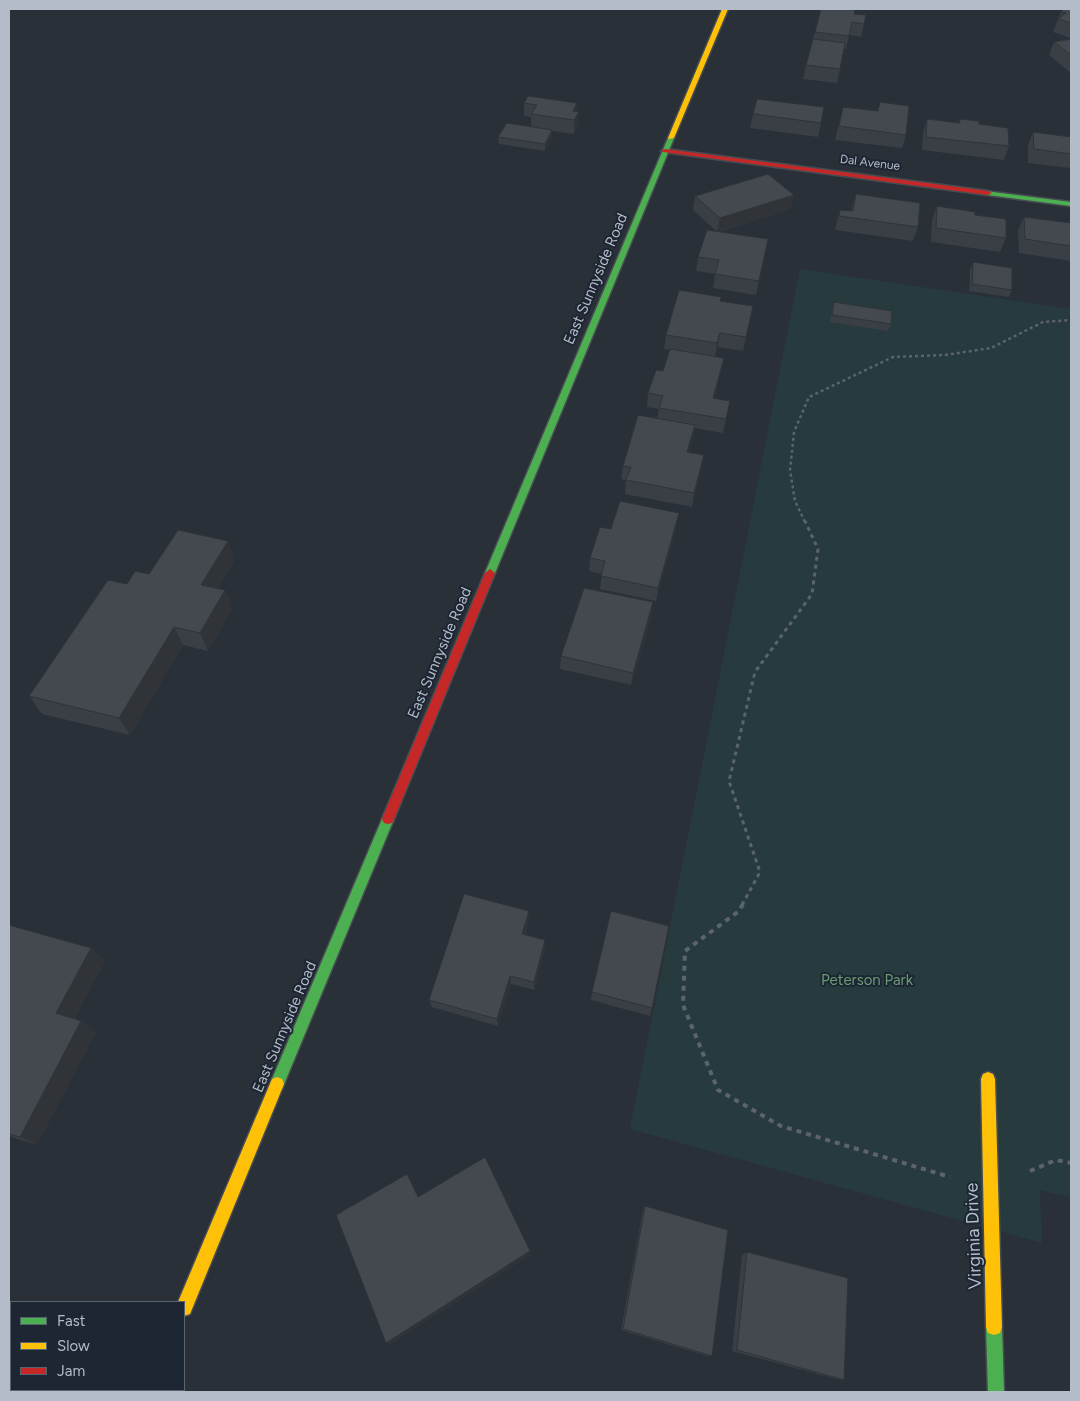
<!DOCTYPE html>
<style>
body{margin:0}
#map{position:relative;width:1080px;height:1401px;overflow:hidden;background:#2a3038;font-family:Figtree,sans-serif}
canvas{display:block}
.frame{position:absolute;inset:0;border:10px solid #b4bcc9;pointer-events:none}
.legend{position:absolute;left:10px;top:1301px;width:175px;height:90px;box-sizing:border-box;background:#1d2633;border:1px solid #59626f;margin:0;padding:6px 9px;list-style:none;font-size:15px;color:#b4bcc9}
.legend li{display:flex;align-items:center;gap:10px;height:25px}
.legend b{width:25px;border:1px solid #59626f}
</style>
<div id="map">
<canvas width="1080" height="1401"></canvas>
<div class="frame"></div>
<ul class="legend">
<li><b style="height:6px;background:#4caf50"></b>Fast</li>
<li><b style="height:6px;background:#ffc107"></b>Slow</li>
<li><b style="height:6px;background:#c62828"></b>Jam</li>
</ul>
</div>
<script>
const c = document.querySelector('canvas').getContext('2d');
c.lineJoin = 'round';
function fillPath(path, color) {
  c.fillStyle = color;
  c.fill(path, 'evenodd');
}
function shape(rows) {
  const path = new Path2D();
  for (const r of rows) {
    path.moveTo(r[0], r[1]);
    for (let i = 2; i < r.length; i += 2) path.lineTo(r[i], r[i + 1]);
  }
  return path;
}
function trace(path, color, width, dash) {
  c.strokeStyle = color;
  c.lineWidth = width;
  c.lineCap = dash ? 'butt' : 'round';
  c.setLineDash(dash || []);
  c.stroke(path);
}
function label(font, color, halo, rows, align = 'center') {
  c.font = font + ' Figtree,sans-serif';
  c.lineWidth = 4;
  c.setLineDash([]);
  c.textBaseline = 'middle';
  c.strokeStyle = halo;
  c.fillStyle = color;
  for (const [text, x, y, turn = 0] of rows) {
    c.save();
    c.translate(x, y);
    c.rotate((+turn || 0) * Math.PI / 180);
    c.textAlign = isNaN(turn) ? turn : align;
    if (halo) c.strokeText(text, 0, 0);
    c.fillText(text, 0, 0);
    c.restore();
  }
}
const green = shape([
 [800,269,1071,309,1071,1198,1040,1190,1042,1243,630,1129]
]);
const pathFar2 = shape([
 [805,522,795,501,790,470,794,432,809,397,893,357,945,355,991,348,1043,322,1071,320]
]);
const pathFar1 = shape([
 [742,905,760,872,729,781,755,672,812,594,818,549,805,521]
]);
const path = shape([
 [743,904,739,911,685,951,683,1005,718,1090,781,1126,950,1177],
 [1030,1171,1056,1160,1071,1163]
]);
const street = shape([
 [9,1315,11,1316,11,1356,9,1355,9,1315]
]);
const fast = shape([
 [671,136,674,138,495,573,490,577,486,576,485,573,668,138,671,136],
 [985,191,1071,202,1071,206,988,195,984,193,985,191],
 [388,814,392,815,394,819,282,1089,277,1091,272,1089,270,1084,382,819,384,815,388,814],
 [994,1319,1000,1321,1002,1327,1004,1392,988,1392,986,1327,988,1321,994,1319]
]);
const slow = shape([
 [722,9,728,9,674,138,669,139,668,138,722,9],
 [988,1072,993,1074,995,1079,1002,1327,1000,1333,994,1335,988,1333,986,1327,981,1079,983,1074,988,1072],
 [277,1077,282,1079,284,1084,190,1314,184,1316,184,1302,178,1302,272,1079,277,1077],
 [142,1390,158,1390,157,1392,141,1392,142,1390]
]);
const jam = shape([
 [665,149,988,191,992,193,988,195,663,152,661,151,665,149],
 [490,569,495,573,394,819,392,823,388,824,384,823,382,819,485,573,490,569]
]);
const wall = shape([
 [821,9,854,9,854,14,864,24,861,37,849,35,846,49,844,49,837,83,803,79,806,65],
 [1071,9,1071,38,1053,32,1061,12],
 [1071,39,1071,73,1049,55,1054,42],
 [880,102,906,135,902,148,835,140,843,107,877,111],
 [524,103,577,103,577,111,579,125,574,134,552,131,552,137,545,151,499,144,498,137,531,127,531,117,524,116],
 [753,114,821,123,818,137,750,128],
 [927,119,958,123,959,119,979,124,1009,146,1004,160,922,150,923,133],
 [1033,132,1071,137,1071,168,1028,163,1028,146],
 [856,194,918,227,913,241,835,230,840,210,851,211],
 [794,195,790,209,719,232,768,239,756,295,713,288,715,274,696,271,698,257,716,231,693,210,695,196],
 [937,206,1006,238,1000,252,931,242,932,220],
 [1024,217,1071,223,1071,261,1019,253,1018,230],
 [973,262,1012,290,1009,297,969,291,970,270],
 [720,301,753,306,743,351,718,347,715,356,724,358,721,372,714,399,727,415,723,433,695,428,693,439,689,452,701,469,692,507,625,494,626,480,621,479,623,466,657,418,659,409,647,407,648,393,663,371,670,350,664,349,666,335],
 [834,302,891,324,888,331,830,322],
 [677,526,656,601,600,589,602,574,589,571,590,558,611,529],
 [228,541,235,559,218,588,225,590,233,608,208,651,183,645,130,735,42,714,29,696,149,574],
 [652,615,631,685,560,669,561,656],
 [529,911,529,920,525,935,545,940,545,949,534,990,511,984,498,1026,432,1007,429,1000],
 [9,925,91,948,105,961,74,1019,96,1032,37,1145,9,1136],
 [592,992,652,1008,650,1016,591,1000],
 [645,1206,712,1356,707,1356,621,1330,643,1210],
 [747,1252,844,1380,836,1379,732,1351,742,1255]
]);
const shadedWall = shape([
 [577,103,577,116,579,112,579,125,574,134,574,120,573,111],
 [552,130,552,137,545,151,545,144],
 [794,195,790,209,717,232,720,218],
 [720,333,718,347,715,357,717,343],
 [724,358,721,372,711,412,713,398],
 [695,425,693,439,685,466,687,452],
 [704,455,701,469,692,507,694,493],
 [679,513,677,526,656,601,658,588],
 [228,541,235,559,209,603,201,585],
 [225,590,233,608,208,651,200,633],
 [653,602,652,615,631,685,633,673],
 [174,627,183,645,130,735,119,718],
 [529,911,529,920,522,943,522,934],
 [545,940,545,949,534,990,534,982],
 [91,948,105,961,71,1024,56,1013],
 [510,976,511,984,498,1026,497,1019],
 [81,1021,96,1032,37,1145,20,1137],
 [407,1174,411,1180,422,1203,418,1197],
 [530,1251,531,1255,391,1344,386,1343]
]);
const building = shape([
 [821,9,840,9,855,10,854,14,866,15,864,24,852,22,849,36,815,32,821,9],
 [1064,9,1071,9,1071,23,1058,19,1066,13,1061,12,1064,9],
 [813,39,845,43,840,69,806,65,813,39],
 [1071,39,1071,55,1054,42,1071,39],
 [528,96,577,103,573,111,579,112,574,120,531,114,537,105,524,103,528,96],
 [757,99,824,107,821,123,753,114,757,99],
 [880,102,909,106,906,135,839,126,843,107,878,111,880,102],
 [927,119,960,123,959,119,979,121,979,124,1008,128,1009,146,926,137,927,119],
 [507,123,552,130,545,144,498,137,507,123],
 [1033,132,1071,137,1071,154,1034,149,1033,132],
 [768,174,794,195,720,218,695,196,768,174],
 [856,194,920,203,918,227,839,216,840,210,853,211,856,194],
 [937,206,975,212,975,215,1006,219,1006,238,936,228,937,206],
 [1024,217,1071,223,1071,246,1025,239,1024,217],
 [707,230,768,239,759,281,715,274,719,260,698,257,707,230],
 [973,262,1012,268,1012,290,972,284,973,262],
 [679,290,721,297,720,301,753,306,746,337,720,333,717,343,666,335,679,290],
 [834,302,892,311,891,324,832,315,834,302],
 [670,349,724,358,713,398,730,401,726,419,659,408,663,396,648,393,656,370,663,371,670,349],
 [638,415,695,425,687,452,704,455,694,493,626,480,631,467,623,466,638,415],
 [620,501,679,513,658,588,601,576,605,561,590,558,600,527,611,529,620,501],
 [178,530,228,541,201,585,225,590,200,633,174,627,119,718,29,696,108,580,127,584,135,571,149,574,178,530],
 [584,588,653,602,633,673,561,656,584,588],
 [464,894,529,911,522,934,545,940,534,982,510,976,497,1019,429,1000,464,894],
 [611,911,669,926,652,1008,592,992,611,911],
 [9,925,91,948,56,1013,81,1021,20,1137,9,1134,9,925],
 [485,1157,530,1251,386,1343,336,1215,407,1174,418,1197,485,1157],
 [645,1206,728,1230,712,1356,623,1329,645,1206],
 [747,1252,848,1278,844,1380,737,1350,747,1252]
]);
const farStreetnames = [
 ["Dal Avenue",870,163,7]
];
const streetNames = [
 ["East Sunnyside Road",596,279,-67],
 ["East Sunnyside Road",440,653,-67],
 ["East Sunnyside Road",285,1027,-67]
];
const parkNames = [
 ["Peterson Park",867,981]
];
const nearStreetnames = [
 ["Virginia Drive",974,1236,-92]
];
fillPath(green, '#273a3e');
trace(street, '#484c53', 2);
trace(fast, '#484c53', 3);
trace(slow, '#484c53', 3);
trace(jam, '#484c53', 3);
trace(pathFar2, '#5d636a', 2.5, [3, 3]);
trace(pathFar1, '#5d636a', 3, [4, 4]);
trace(path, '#5d636a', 4, [5, 5]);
fillPath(street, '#5a5e66');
fillPath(fast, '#4caf50');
fillPath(slow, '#ffc107');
fillPath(jam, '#c62828');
fillPath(wall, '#3a3f45');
fillPath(shadedWall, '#303338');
fillPath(building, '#444950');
trace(building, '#303338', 1);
label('12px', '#b4bcc9', '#1d2633', farStreetnames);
label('15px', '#b4bcc9', '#1d2633', streetNames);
label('15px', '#6b9a76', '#1d2633', parkNames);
label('18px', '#b4bcc9', '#1d2633', nearStreetnames);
</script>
